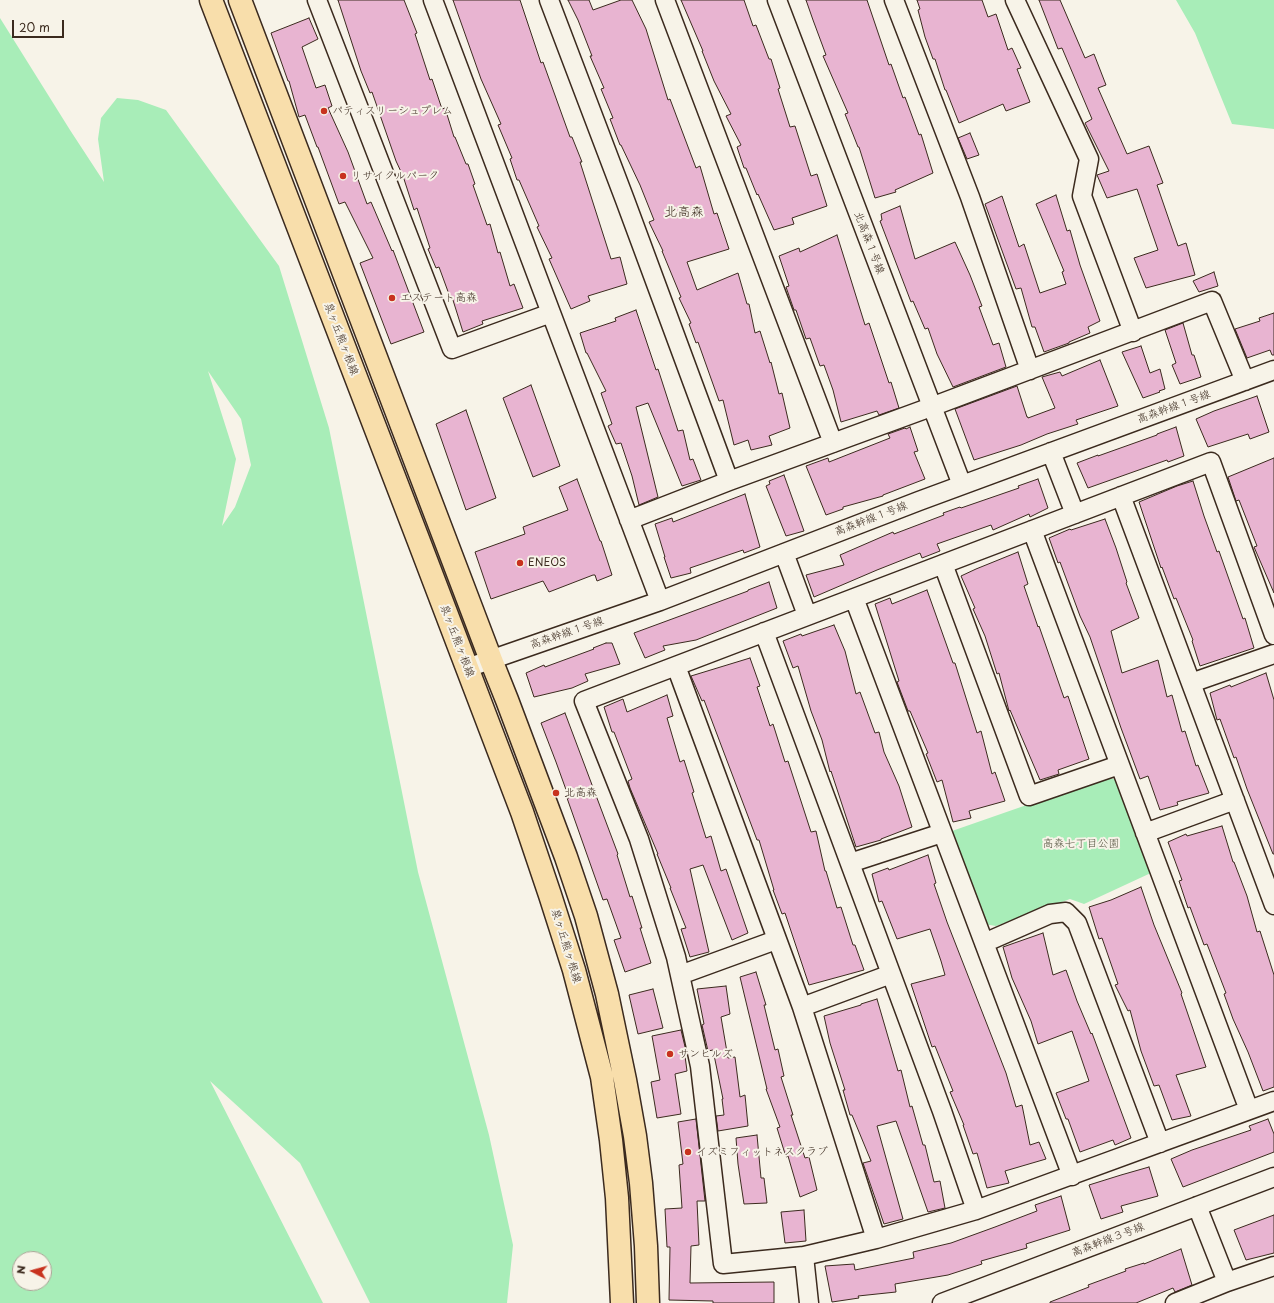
<!DOCTYPE html>
<meta charset="utf-8">
<style>
body{margin:0}
#map{position:relative;width:1274px;height:1303px;overflow:hidden;background:#f7f3e8;font-family:"Playpen Sans",sans-serif}
canvas{display:block}
.north{position:absolute;left:12px;top:1251px;width:40px;height:40px;box-sizing:border-box;background:#f7f3e8;border:1px solid #aca397;border-radius:50%;rotate:276deg;font-size:11px;font-weight:700;line-height:16px;text-align:center;color:#3b2a1e}
.north::after{content:'';display:block;margin:auto;width:14px;height:18px;background:#c8321e;clip-path:polygon(50% 0,100% 100%,50% 72%,0 100%)}
.scale{position:absolute;left:12px;top:20px;width:52px;height:18px;box-sizing:border-box;border:2px solid #3b2a1e;border-top:0;padding-left:5px;font-size:12px;line-height:14px;white-space:nowrap;color:#3b2a1e;-webkit-text-stroke:3px #f7f3e8;paint-order:stroke}
</style>
<div id="map">
<canvas width="1274" height="1303"></canvas>
<div class="north">N</div>
<div class="scale">20 m</div>
</div>
<script>
const c = document.querySelector('canvas').getContext('2d');
c.lineJoin = 'round';
function fillPath(path, color) {
  c.fillStyle = color;
  c.fill(path, 'evenodd');
}
function shape(rows) {
  const path = new Path2D();
  for (const r of rows) {
    path.moveTo(r[0], r[1]);
    for (let i = 2; i < r.length; i += 2) path.lineTo(r[i], r[i + 1]);
  }
  return path;
}
function trace(path, color, width, dash) {
  c.strokeStyle = color;
  c.lineWidth = width;
  c.lineCap = dash ? 'butt' : 'round';
  c.setLineDash(dash || []);
  c.stroke(path);
}
function label(font, color, halo, rows, align = 'center') {
  c.font = font + ' "Playpen Sans","Klee One",sans-serif';
  c.lineWidth = 4;
  c.setLineDash([]);
  c.textBaseline = 'middle';
  c.strokeStyle = halo;
  c.fillStyle = color;
  for (const [text, x, y, turn = 0] of rows) {
    c.save();
    c.translate(x, y);
    c.rotate((+turn || 0) * Math.PI / 180);
    c.textAlign = isNaN(turn) ? turn : align;
    if (halo) c.strokeText(text, 0, 0);
    c.fillText(text, 0, 0);
    c.restore();
  }
}
const green = shape([
 [1176,0,1274,0,1274,129,1232,124,1195,33],
 [0,18,70,130,104,182,98,139,101,118,117,98,138,100,166,110,279,266,329,428,418,872,489,1135,513,1245,507,1303,370,1303,300,1163,210,1081,323,1303,0,1303],
 [208,371,241,419,251,465,235,507,222,526,236,459],
 [20,1259,44,1259,44,1283,20,1283],
 [1107,777,1120,781,1153,872,1084,904,1070,899,996,926,984,924,952,831]
]);
const building = shape([
 [338,0,404,0,417,33,415,34,430,80,432,79,442,109,445,108,454,137,455,137,466,164,468,164,475,184,473,185,487,225,490,224,498,253,500,252,510,286,514,284,523,308,482,321,483,324,463,332,452,297,450,297,439,267,436,268,428,249,430,248,417,208,414,210,403,176,396,161,372,92,370,93,361,71,338,0],
 [453,0,520,0,541,63,543,62,570,137,572,137,582,162,580,162,611,259,620,257,627,284,588,296,590,301,571,309,549,259,552,258,537,227,539,226,519,180,517,180,510,159,512,158,498,125,501,124,481,79,453,0],
 [568,0,589,0,593,10,621,0,632,0,646,29,668,100,670,99,696,168,700,166,714,214,717,213,729,249,687,262,697,290,738,273,747,304,749,304,755,333,760,331,770,363,771,362,779,394,782,393,790,428,769,436,772,445,751,450,748,440,734,445,723,400,719,401,698,342,696,343,689,324,691,323,679,298,681,297,662,251,663,251,649,222,654,220,640,185,621,145,620,145,610,119,613,118,601,89,604,88,590,56,592,56,578,20,568,0],
 [681,0,744,0,753,26,756,25,769,59,771,59,780,88,778,89,790,127,795,126,811,176,817,174,827,206,792,218,794,224,774,230,758,194,757,195,746,168,744,168,737,147,741,145,726,116,731,114,714,81,702,51,703,51,681,0],
 [806,0,867,0,889,65,891,64,903,98,905,97,919,135,921,134,933,173,895,190,896,192,875,198,859,147,858,147,845,114,848,113,823,56,826,55,813,20,806,0],
 [917,0,982,0,988,17,996,14,1008,50,1012,48,1021,68,1017,69,1030,102,1006,111,1003,104,959,123,946,90,945,90,935,59,933,59,925,37,918,10,920,9,917,0],
 [1039,0,1060,0,1085,58,1094,54,1106,85,1098,88,1127,154,1149,146,1163,183,1157,185,1178,246,1186,243,1195,275,1146,288,1134,258,1158,250,1137,189,1107,198,1097,175,1109,171,1085,123,1092,119,1062,48,1058,49,1039,0],
 [309,18,318,39,302,47,316,88,325,85,332,106,328,108,348,152,367,204,371,202,392,251,393,250,424,332,391,344,360,263,373,258,345,202,339,204,318,147,317,147,305,115,299,117,289,81,288,81,271,33,309,18],
 [970,133,979,155,967,159,958,138,970,133],
 [1056,195,1067,231,1070,230,1080,265,1100,321,1088,327,1090,333,1069,342,1069,343,1044,352,1035,327,1032,327,1021,288,1016,289,985,204,1002,196,1019,247,1024,244,1040,293,1066,284,1062,272,1064,271,1036,204,1056,195],
 [900,206,915,259,955,242,970,275,982,306,979,307,993,345,999,343,1006,367,953,387,937,354,928,328,925,329,913,301,911,302,880,221,882,220,881,214,900,206],
 [837,235,865,325,869,323,889,383,891,382,899,408,879,415,877,411,841,422,833,390,824,365,820,366,810,338,806,339,796,310,794,310,786,287,789,286,779,256,799,248,800,252,837,235],
 [1214,272,1218,286,1199,292,1193,281,1214,272],
 [636,310,656,370,658,369,678,431,683,430,690,460,693,459,701,480,682,486,648,403,636,407,658,497,639,505,632,476,621,443,616,444,608,426,612,424,601,393,606,391,587,353,586,353,580,333,616,321,615,318,636,310],
 [1274,313,1274,355,1272,355,1270,350,1247,358,1235,329,1260,321,1259,318,1274,313],
 [1183,323,1192,355,1194,355,1201,377,1180,384,1172,365,1176,363,1165,330,1183,323],
 [1141,346,1150,373,1160,369,1165,389,1159,391,1160,392,1143,398,1122,352,1141,346],
 [1100,360,1118,406,1076,420,1078,424,1047,434,1021,445,974,460,955,409,1017,386,1027,417,1028,417,1028,418,1055,408,1042,377,1060,372,1062,376,1100,360],
 [531,385,560,466,533,477,503,398,531,385],
 [1257,396,1269,432,1250,439,1248,434,1208,447,1196,419,1214,411,1257,396],
 [466,410,496,498,466,510,436,424,466,410],
 [910,427,918,451,914,452,925,479,883,495,883,496,843,507,843,509,826,515,806,466,828,458,829,462,890,438,888,434,905,428,906,429,910,427],
 [1176,427,1184,456,1168,462,1167,460,1088,488,1077,463,1098,455,1098,456,1157,435,1157,434,1176,427],
 [1274,458,1274,593,1254,547,1257,546,1239,500,1236,501,1228,477,1274,458],
 [784,475,804,531,786,536,766,486,770,484,769,481,784,475],
 [577,479,600,541,601,541,612,575,597,581,595,575,593,575,549,592,543,581,491,599,475,552,525,534,523,527,568,510,559,487,577,479],
 [1038,479,1048,508,1030,517,1029,514,993,530,991,525,937,544,940,551,922,558,920,553,877,570,814,597,806,575,844,565,840,555,893,532,894,534,944,515,943,513,960,507,961,508,1019,488,1018,486,1038,479],
 [1193,481,1204,516,1217,552,1219,551,1243,619,1245,618,1254,648,1200,666,1192,641,1193,640,1176,598,1174,599,1162,567,1161,568,1139,502,1177,486,1193,481],
 [745,494,760,547,744,553,743,550,690,568,691,573,671,578,664,557,665,557,655,524,672,518,673,522,745,494],
 [1105,519,1116,548,1127,582,1126,583,1139,618,1111,631,1122,673,1158,660,1167,697,1172,695,1182,732,1185,731,1196,766,1198,765,1209,793,1177,802,1178,805,1160,810,1148,776,1140,779,1121,728,1090,637,1080,616,1060,562,1058,563,1049,538,1070,529,1071,530,1105,519],
 [1018,552,1028,584,1024,586,1038,627,1039,626,1064,698,1068,696,1089,759,1058,770,1059,774,1040,780,1010,710,1009,711,999,673,997,674,985,636,973,609,975,608,961,576,976,569,1018,552],
 [769,582,777,608,696,640,663,646,665,650,645,658,634,633,748,591,748,590,769,582],
 [927,590,953,663,955,663,977,733,981,731,992,774,995,772,1005,801,969,811,971,818,953,822,942,780,937,782,926,754,928,753,910,711,908,711,897,682,899,681,875,604,890,598,892,604,927,590],
 [834,625,845,651,856,694,860,692,875,733,879,732,884,752,899,786,912,827,881,839,881,840,856,847,831,771,830,772,822,740,811,711,798,666,793,668,783,641,801,634,802,636,834,625],
 [606,643,612,643,620,664,585,674,588,681,572,688,534,697,526,673,544,665,545,667,594,649,593,648,606,643],
 [750,658,760,686,757,687,770,726,773,724,785,762,788,761,811,832,816,831,825,871,826,871,837,908,841,907,853,945,855,945,864,970,809,985,785,913,782,914,773,890,774,890,759,840,757,840,704,700,702,701,691,676,750,658],
 [1266,673,1274,700,1274,854,1273,854,1247,789,1236,757,1234,758,1220,719,1217,720,1210,693,1230,685,1231,687,1266,673],
 [667,695,673,716,667,718,680,762,684,760,694,792,692,793,706,838,711,836,721,871,726,869,748,933,732,940,703,865,690,869,709,952,690,957,681,929,686,928,670,888,671,888,657,854,658,854,630,788,628,781,632,779,614,732,612,732,604,707,623,699,627,712,667,695],
 [565,713,618,854,617,855,630,897,632,896,642,928,640,928,651,963,625,972,614,940,621,938,607,899,603,900,567,798,569,798,556,762,541,723,565,713],
 [1222,826,1233,862,1234,862,1247,896,1257,932,1260,931,1274,975,1274,1087,1263,1091,1248,1052,1233,1019,1224,994,1226,993,1207,944,1204,945,1190,907,1188,908,1179,881,1182,880,1168,842,1186,834,1187,836,1222,826],
 [928,855,936,883,934,884,947,922,1006,1073,1016,1107,1022,1105,1030,1145,1039,1142,1046,1159,1005,1171,1009,1183,987,1188,977,1153,973,1154,963,1125,964,1125,950,1092,953,1091,935,1046,932,1047,911,984,945,975,941,961,930,929,897,939,882,901,879,902,872,874,888,868,889,870,928,855],
 [1141,887,1154,925,1182,993,1181,994,1206,1067,1176,1075,1191,1116,1172,1120,1159,1085,1154,1086,1141,1051,1130,1010,1128,1011,1115,985,1118,984,1102,938,1099,939,1089,907,1111,900,1141,887],
 [1043,933,1053,975,1066,970,1077,1001,1091,1034,1092,1033,1131,1138,1115,1145,1113,1140,1080,1152,1068,1119,1066,1119,1056,1093,1089,1081,1072,1031,1038,1044,1031,1021,1012,978,1003,947,1043,933],
 [756,972,766,1005,764,1005,775,1050,778,1049,784,1076,781,1077,793,1115,791,1115,805,1158,809,1157,817,1190,800,1197,788,1156,786,1157,777,1128,780,1127,766,1089,767,1089,740,977,756,972],
 [726,986,730,1014,721,1017,728,1058,735,1057,740,1097,745,1095,748,1126,718,1131,716,1116,724,1115,722,1099,723,1099,713,1050,708,1051,702,1025,704,1024,697,989,726,986],
 [653,989,663,1028,638,1034,629,995,653,989],
 [877,999,898,1071,901,1070,910,1107,912,1106,923,1145,925,1145,934,1182,940,1181,945,1208,928,1212,896,1121,877,1126,903,1219,884,1224,863,1163,871,1161,852,1115,850,1115,843,1090,845,1090,830,1043,824,1016,861,1005,861,1004,877,999],
 [681,1030,687,1055,685,1056,687,1071,675,1074,681,1114,657,1118,651,1082,660,1080,652,1036,681,1030],
 [696,1119,705,1201,697,1201,699,1245,691,1246,690,1283,774,1282,774,1303,713,1303,713,1301,669,1300,670,1247,667,1247,665,1209,682,1208,679,1165,683,1164,678,1122,696,1119],
 [1268,1119,1274,1134,1274,1152,1183,1187,1171,1159,1192,1150,1251,1130,1249,1126,1268,1119],
 [757,1135,761,1178,764,1178,767,1203,744,1204,738,1164,736,1138,757,1135],
 [1149,1167,1158,1196,1121,1206,1123,1212,1101,1219,1089,1185,1121,1175,1149,1167],
 [1061,1196,1070,1230,1026,1244,1027,1248,981,1261,982,1264,948,1275,895,1284,896,1292,858,1296,859,1298,832,1302,825,1266,854,1264,855,1270,914,1258,913,1252,951,1243,995,1227,1037,1211,1035,1205,1061,1196],
 [804,1210,806,1241,785,1243,781,1212,804,1210],
 [1274,1215,1274,1253,1246,1260,1234,1230,1274,1215],
 [1181,1249,1192,1285,1175,1292,1173,1288,1136,1303,1050,1303,1050,1302,1089,1287,1088,1285,1126,1271,1125,1269,1144,1263,1144,1264,1181,1249]
]);
const minor = shape([
 [317,0,452,349,551,313],
 [433,0,551,313,660,601],
 [549,0,625,200,729,481],
 [665,0,833,443],
 [777,0,962,485],
 [894,0,970,197,1030,370],
 [1015,0,1089,159,1082,196,1133,332],
 [1051,452,1075,514],
 [1121,496,1274,905],
 [629,520,729,481,931,407,1212,301,1245,381],
 [1032,530,1249,1110],
 [784,553,807,615],
 [943,564,1029,796,1119,765],
 [854,598,1072,1176],
 [764,632,942,1111,976,1210],
 [1274,635,1211,462,584,701,639,839,676,957,700,1066,723,1264,804,1256,876,1239,976,1210,1274,1101],
 [676,666,802,1007,876,1239],
 [467,668,660,601,919,501,1274,370],
 [1191,683,1274,654],
 [1145,833,1235,800],
 [850,863,942,833],
 [984,943,1050,914,1066,912,1077,923,1160,1143],
 [680,975,776,940],
 [802,1007,891,974],
 [1197,1206,1227,1282],
 [804,1256,809,1303],
 [942,1303,1274,1177],
 [1175,1303,1227,1282,1274,1266]
]);
const major = shape([
 [211,0,418,539,522,812,550,895,574,970,602,1077,611,1140,617,1198,622,1303],
 [240,0,491,660,507,700,566,857,586,916,607,994,625,1080,635,1136,641,1183,646,1246,648,1303]
]);
const markers = [
 [324,111,4,"#c8321e"],
 [343,176,4,"#c8321e"],
 [392,298,4,"#c8321e"],
 [520,563,4,"#c8321e"],
 [556,793,4,"#c8321e"],
 [670,1054,4,"#c8321e"],
 [688,1152,4,"#c8321e"]
];
const poiNames = [
 ["パティスリーシュプレム",332,111],
 ["リサイクルパーク",351,176],
 ["エステート高森",400,298],
 ["ENEOS",528,563],
 ["北高森",564,793],
 ["サンヒルズ",678,1054],
 ["イズミフィットネスクラブ",696,1152]
];
const streetNames = [
 ["北高森１号線",869,243,69],
 ["泉ヶ丘熊ヶ根線",341,339,69],
 ["高森幹線１号線",1174,407,-20],
 ["高森幹線１号線",871,519,-21],
 ["高森幹線１号線",567,633,-19],
 ["泉ヶ丘熊ヶ根線",457,641,69],
 ["泉ヶ丘熊ヶ根線",566,946,73],
 ["高森幹線３号線",1108,1240,-21]
];
const parkNames = [
 ["高森七丁目公園",1081,844]
];
const quarterNames = [
 ["北高森",684,212]
];
fillPath(green, '#a8edb8');
fillPath(building, '#e8b4d1');
trace(building, '#3b2a1e', 1);
trace(minor, '#3b2a1e', 21);
trace(major, '#3b2a1e', 25);
trace(minor, '#f7f3e8', 18);
trace(major, '#f8deab', 22);
for (const [x, y, r, color] of markers) {
  const dot = new Path2D();
  dot.arc(x, y, r, 0, 2 * Math.PI);
  c.fillStyle = color;
  c.fill(dot);
  trace(dot, '#f7f3e8', 1.5);
}
label('11px', '#3b2a1e', '#f7f3e8', poiNames, 'left');
label('11px', '#3b2a1e', '#f7f3e8', streetNames);
label('11px', '#51513d', '#f7f3e8', parkNames);
label('13px', '#3b2a1e', '#f7f3e8', quarterNames);
</script>
